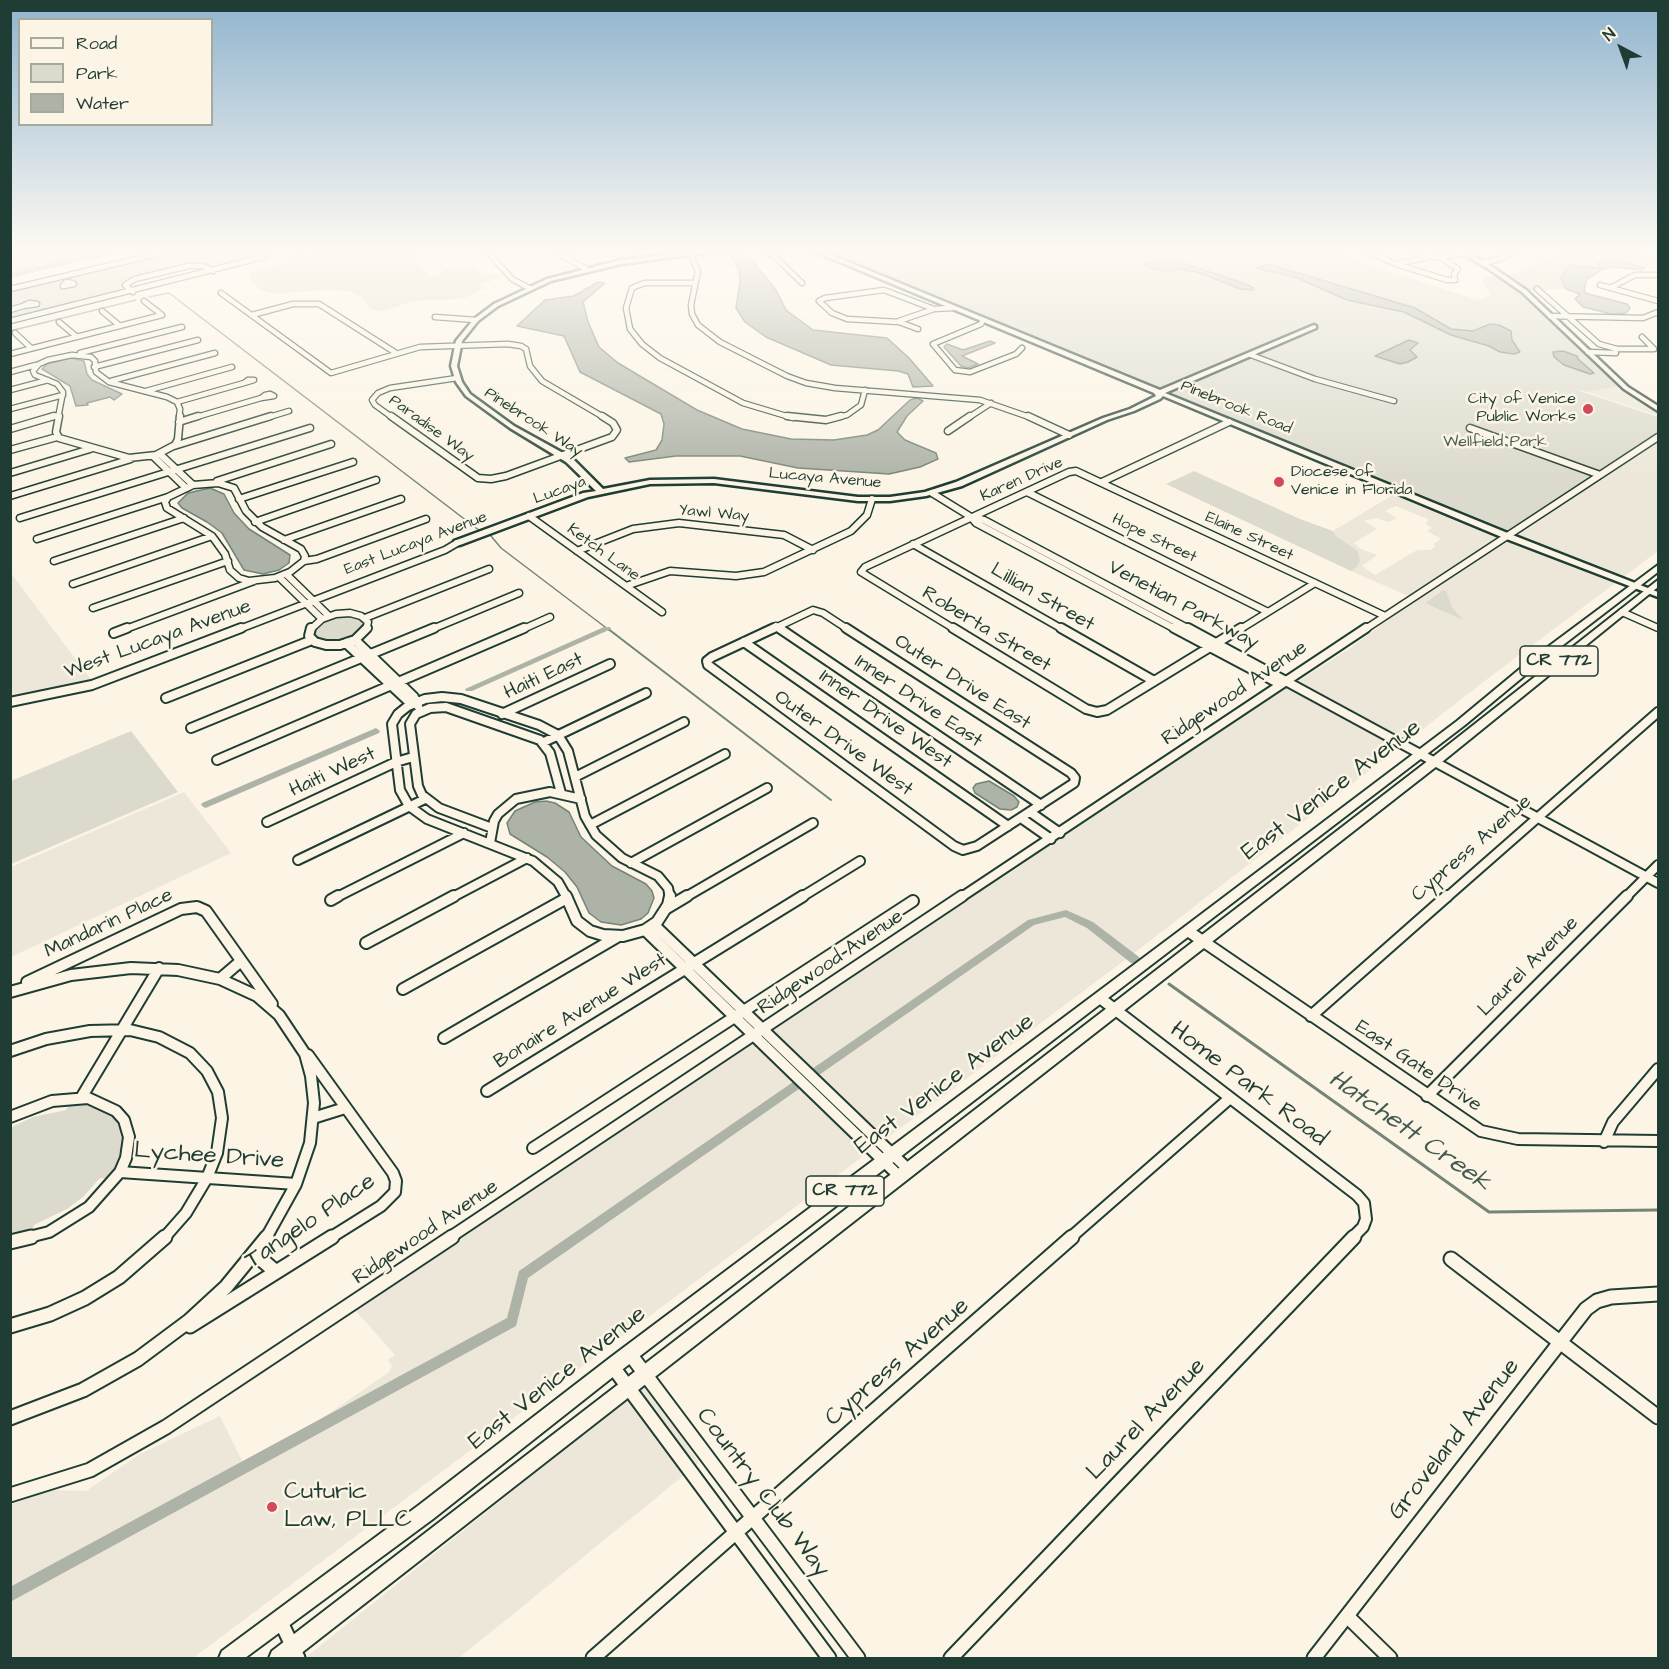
<!DOCTYPE html>
<style>
body{margin:0}
#map{position:relative;width:1669px;height:1669px;overflow:hidden;background:#fcf5e5;font-family:"Architects Daughter",sans-serif}
canvas{display:block}
.frame{position:absolute;inset:0;border:12px solid #1f3d34;pointer-events:none}
.legend{position:absolute;left:18px;top:18px;width:195px;height:108px;box-sizing:border-box;background:#fcf5e5;border:2px solid #a4ab9e;margin:0;padding:8px 10px;list-style:none;font-size:18px;color:#1f3d34}
.legend li{display:flex;align-items:center;gap:12px;height:30px}
.legend b{width:30px;border:2px solid #a4ab9e}
.north{position:absolute;left:1591px;top:18px;width:60px;height:60px;-webkit-text-stroke:4px #fcf5e5;paint-order:stroke;rotate:319deg;font-size:16px;font-weight:700;line-height:24px;text-align:center;color:#1f3d34}
.north::after{content:'';display:block;margin:auto;width:21px;height:27px;background:#1f3d34;clip-path:polygon(50% 0,100% 100%,50% 72%,0 100%)}
</style>
<div id="map">
<canvas width="1669" height="1669"></canvas>
<div class="frame"></div>
<ul class="legend">
<li><b style="height:8px;background:#fcf5e5"></b>Road</li>
<li><b style="height:16px;background:#dcdacc"></b>Park</li>
<li><b style="height:16px;background:#aeb3a7"></b>Water</li>
</ul>
<div class="north">N</div>
</div>
<script>
const c = document.querySelector('canvas').getContext('2d');
c.lineJoin = 'round';
function fillPath(path, color) {
  c.fillStyle = color;
  c.fill(path, 'evenodd');
}
function shape(rows) {
  const path = new Path2D();
  for (const r of rows) {
    path.moveTo(r[0], r[1]);
    for (let i = 2; i < r.length; i += 2) path.lineTo(r[i], r[i + 1]);
  }
  return path;
}
function trace(path, color, width, dash) {
  c.strokeStyle = color;
  c.lineWidth = width;
  c.lineCap = dash ? 'butt' : 'round';
  c.setLineDash(dash || []);
  c.stroke(path);
}
function label(font, color, halo, rows, align = 'center') {
  c.font = font + ' "Architects Daughter",sans-serif';
  c.lineWidth = 5;
  c.setLineDash([]);
  c.textBaseline = 'middle';
  c.strokeStyle = halo;
  c.fillStyle = color;
  for (const [text, x, y, turn = 0] of rows) {
    c.save();
    c.translate(x, y);
    c.rotate((+turn || 0) * Math.PI / 180);
    c.textAlign = isNaN(turn) ? turn : align;
    if (halo) c.strokeText(text, 0, 0);
    c.fillText(text, 0, 0);
    c.restore();
  }
}
const built = shape([
 [1621,386,1637,399,1658,411,1658,416,1587,392],
 [1658,436,1658,551,1621,579,1511,535],
 [1396,493,1618,581,1495,673,1133,954,193,1658,11,1658,10,1493,23,1489,86,1491,140,1454,220,1416,244,1465,250,1468,389,1372,392,1366,388,1360,395,1355,355,1310,578,1151,1016,869,1128,789,1349,649,1415,599,1351,571,1356,568,1357,550,1336,536,1333,531],
 [1396,506,1428,519,1426,524,1432,528,1427,531,1441,539,1433,544,1435,546,1431,550,1417,550,1375,575,1362,566,1377,555,1361,549,1354,543,1377,529,1364,521,1376,518,1389,522,1397,518,1385,511],
 [1443,590,1452,607,1461,618,1425,603],
 [10,572,96,686,11,703],
 [184,792,231,853,11,957,11,867],
 [647,1383,699,1463,459,1658,305,1658]
]);
const green = shape([
 [11,250,115,250,11,275],
 [177,250,243,250,260,257,216,269,190,265,137,278,123,284,123,287,128,291,126,293,11,321,11,311,38,304,30,303,11,309,11,289,57,278,63,283,62,286,70,286,75,283,68,282,64,277],
 [319,250,430,250,411,255,430,276,438,275,444,269,460,267,472,267,481,273,498,274,502,277,479,285,483,288,474,294,461,299,412,301,387,310,377,311,371,309,362,297,348,291,327,290,274,294,263,291,253,284,248,277,249,273,288,263,298,252,318,257,360,258,367,255,364,253,334,254],
 [822,250,1339,250,1352,259,1478,300,1490,295,1482,279,1487,277,1517,273,1549,257,1582,250,1634,250,1658,261,1641,270,1613,267,1603,269,1587,279,1585,293,1573,292,1564,289,1528,291,1563,321,1621,386,1587,392,1574,389,1658,417,1658,433,1507,531],
 [1194,471,1300,519,1333,531,1336,536,1357,550,1360,561,1356,568,1351,571,1166,484],
 [1443,590,1446,591,1452,607,1463,620,1425,603],
 [343,615,356,617,362,621,363,628,356,636,342,642,323,643,313,636,312,631,325,620],
 [131,731,178,792,11,864,11,781],
 [71,1101,91,1104,112,1115,123,1133,123,1152,120,1162,109,1179,100,1178,83,1197,67,1209,34,1225,31,1234,11,1238,10,1128,33,1117,66,1110]
]);
const water = shape([
 [1174,250,1272,250,1270,254,1263,256,1245,253,1200,256,1174,250],
 [736,254,752,261,776,290,786,310,813,330,887,338,909,358,933,386,913,387,908,374,898,371,831,365,766,337,745,322,736,308,740,282,739,271,731,255,736,254],
 [1165,257,1240,282,1254,288,1253,290,1241,289,1197,272,1180,269,1169,272,1154,269,1144,264,1165,257],
 [1609,258,1645,268,1641,270,1613,267,1603,269,1587,279,1584,289,1585,293,1627,304,1630,308,1626,313,1611,314,1583,307,1575,299,1580,294,1566,289,1561,278,1569,265,1597,268,1600,266,1598,263,1609,258],
 [1268,264,1415,308,1451,329,1473,331,1490,324,1499,325,1511,331,1512,340,1520,352,1514,354,1500,352,1489,346,1451,335,1404,312,1347,300,1297,278,1257,268,1268,264],
 [598,282,605,283,583,302,588,322,599,347,618,363,697,410,742,429,791,439,834,440,867,435,878,430,910,400,917,398,923,401,907,416,897,432,905,440,936,453,938,459,920,467,889,474,798,468,740,456,676,456,629,462,625,458,656,450,662,440,664,424,661,414,580,372,564,336,517,326,545,300,574,296,598,282],
 [1409,340,1418,343,1410,350,1417,357,1408,362,1400,364,1375,356,1409,340],
 [990,341,995,343,962,356,978,364,968,368,961,366,944,347,947,344,963,350,990,341],
 [1563,351,1577,356,1578,359,1594,373,1590,374,1564,365,1554,357,1553,352,1563,351],
 [71,358,84,361,87,374,92,380,122,394,114,400,110,397,87,403,88,405,76,406,70,386,42,369,47,364,71,358],
 [210,488,224,494,234,513,249,529,290,555,289,563,279,570,263,574,244,570,222,533,207,522,182,508,178,503,188,493,210,488],
 [989,781,1014,796,1019,802,1017,807,1011,810,1000,809,975,793,973,788,976,784,989,781],
 [546,801,555,803,569,812,581,837,612,866,646,884,652,891,654,898,648,913,641,919,621,925,601,922,589,913,577,887,565,872,547,857,510,834,507,823,515,811,535,802,546,801]
]);
const streamFar2 = shape([
 [149,297,169,293,480,531],
 [10,331,136,300],
 [491,536,501,548,609,630]
]);
const streamFar1 = shape([
 [607,628,831,800]
]);
const stream = shape([
 [1169,984,1489,1212,1658,1210]
]);
const canal = shape([
 [604,627,610,627,611,629,472,691,466,691,465,689,604,627],
 [376,728,380,731,379,733,208,807,205,808,201,805,202,803,376,728],
 [1066,910,1093,922,1139,957,1140,960,1139,963,1131,963,1087,928,1065,917,1034,925,528,1278,516,1326,10,1602,10,1587,507,1318,519,1271,1028,920,1066,910]
]);
const river = shape([
 [111,250,127,250,10,278,10,273,111,250],
 [295,250,344,254,428,250,344,258,295,250]
]);
const minorFar4 = shape([
 [247,250,263,257],
 [486,250,512,279,529,288],
 [562,250,562,255,586,269],
 [763,250,773,255,802,283],
 [1364,250,1396,264,1447,280,1455,280,1454,274,1458,269,1440,257],
 [1413,250,1435,257,1467,254],
 [1564,250,1570,253],
 [690,254,698,271,691,305,692,314,698,325,720,342,787,376,806,383,835,388,980,400,1032,418],
 [1482,263,1497,260,1517,250],
 [1397,264,1428,257],
 [66,282,72,283,74,284,63,286,66,282],
 [695,283,644,283,632,288,626,308,630,329,642,344,660,358,743,403,793,418],
 [1600,285,1658,301],
 [1610,288,1635,275,1658,275],
 [10,289,174,250],
 [1537,289,1599,344,1617,349,1654,349,1642,337],
 [133,292,125,285,135,279,189,266,203,266,213,271],
 [221,293,331,373,420,347,508,344,521,346,526,349,530,366,542,381,605,418],
 [144,301,162,315],
 [30,303,37,304,23,306,27,304,30,303],
 [10,310,23,306],
 [102,311,120,326],
 [252,315,293,304,319,304,396,353],
 [1550,316,1643,318,1658,312],
 [435,317,476,320],
 [983,320,981,324,933,344,955,370,970,372,1016,354,1022,348],
 [10,321,263,257],
 [899,321,934,309,953,308],
 [59,322,77,337],
 [918,329,899,322,847,319,832,313,819,301,825,298,884,290,934,309],
 [15,333,31,348],
 [1588,352,1616,353],
 [80,353,182,327],
 [10,354,162,315],
 [1251,355,1315,379,1394,401],
 [94,367,198,340],
 [10,372,36,365],
 [248,380,254,380,244,383,248,380],
 [111,381,215,353],
 [10,390,48,380],
 [146,391,232,367],
 [270,394,274,396,261,398,265,395,270,394],
 [177,402,244,383],
 [10,409,63,395],
 [49,418,59,415],
 [58,418,63,392,57,384,35,375,33,371,39,364,48,360,72,355,91,357,95,361,96,372,109,382,167,397,177,402,180,409,179,418],
 [193,418,261,398],
 [266,418,289,411],
 [393,418,375,405,372,400,378,393,390,388,457,378],
 [834,418,847,415,861,405,865,390],
 [968,418,991,403]
]);
const minorFar3 = shape([
 [59,416,56,432,59,438,129,458,156,455,175,445,178,439,180,416],
 [391,416,478,478,491,479,506,476,612,437,617,430,613,423,602,416],
 [787,416,826,420,841,416],
 [1028,416,1069,435],
 [179,422,198,416],
 [1470,428,1600,475],
 [10,429,54,416],
 [948,431,970,416],
 [174,446,271,416],
 [10,450,57,437],
 [160,454,193,485],
 [153,456,186,488],
 [10,473,90,449],
 [217,481,331,444],
 [1102,482,1229,422],
 [218,483,234,488,246,511,262,527,301,549,305,556,304,561,290,572,275,578,249,581,239,578,230,570,225,554,212,536,167,508,165,502,168,497,193,485,218,483],
 [1027,492,1268,612],
 [932,493,971,517,984,520,1191,630],
 [10,496,131,459],
 [239,499,353,462],
 [529,516,662,612],
 [971,517,976,523,1177,630],
 [20,518,310,428],
 [255,522,376,480],
 [37,539,168,497],
 [284,540,401,499],
 [913,544,1064,630],
 [577,551,633,529,679,523,784,535,813,550],
 [54,561,184,518],
 [304,561,317,559,426,519],
 [286,574,329,616],
 [279,577,322,619],
 [1315,583,1385,616],
 [73,584,212,536],
 [626,586,670,571,736,576,764,572,851,531,867,515,872,499],
 [93,608,228,561],
 [1622,612,1658,628],
 [365,618,489,569],
 [776,626,781,630],
 [123,630,254,581],
 [237,630,445,550,457,543],
 [310,630,322,619,336,614,350,613,361,616,368,622,366,630],
 [430,630,519,593],
 [521,630,550,617],
 [771,630,813,610,823,613,849,630],
 [956,630,861,572,865,567,1069,472,1076,471,1315,583],
 [1239,630,1315,583],
 [1364,630,1658,437]
]);
const minorFar2 = shape([
 [311,628,309,636,315,642,326,645,340,645,355,640,367,628],
 [774,628,712,657,707,661,708,665,954,846,963,850,977,846,1074,783,1075,778,1071,773,846,628],
 [779,628,1041,805],
 [953,628,1086,709,1097,712,1107,710,1241,628],
 [1061,628,1154,681],
 [1174,628,1274,681,1284,682],
 [1188,628,1658,883],
 [114,633,127,628],
 [355,640,414,697,418,706],
 [744,642,1008,826],
 [346,643,407,700,415,703],
 [166,698,312,640],
 [10,702,92,685,241,628],
 [502,714,610,664],
 [191,728,434,628],
 [544,742,646,693],
 [217,760,524,628],
 [575,777,684,722],
 [1030,812,1060,833],
 [1021,818,1051,839],
 [267,822,396,762,413,757],
 [590,825,725,754],
 [492,828,439,808,422,795,418,786,410,724,416,714,430,708,446,707,540,740,550,753,561,793],
 [490,843,494,821,498,814,516,799,550,792,581,799],
 [298,860,425,799],
 [631,863,767,788],
 [335,898,464,833],
 [451,898,527,858],
 [567,898,558,882,533,861,427,819,409,806,400,790,392,724,398,714,408,706,425,699,442,697,461,699,539,725,558,735,568,751,585,816,596,835,622,858,658,876,668,888,670,898],
 [684,898,813,823],
 [800,898,860,861],
 [960,898,1366,628],
 [1446,898,1658,712],
 [1625,898,1658,865]
]);
const minorFar1 = shape([
 [566,896,577,921,590,931,603,935,623,936,645,930,657,922,668,905,670,896],
 [331,900,338,896],
 [667,908,687,896],
 [654,925,909,1170],
 [645,930,900,1177],
 [1188,931,1481,1131,1518,1139,1658,1141],
 [366,943,454,896],
 [220,979,241,961],
 [27,982,181,909,197,907,206,911,272,1004],
 [403,989,567,898],
 [10,992,71,975,131,968,178,970,220,979,257,996,279,1015,305,1054,311,1076,314,1103,310,1143,296,1184,266,1238],
 [1100,998,1357,1195,1364,1203,1366,1219,1363,1227,1352,1238],
 [1311,1016,1447,896],
 [444,1038,617,937],
 [10,1051,46,1039,90,1031,130,1030,159,1037,190,1053,207,1071,218,1092,222,1118,217,1153,207,1178,186,1213,164,1238],
 [308,1055,393,1173,396,1181,395,1192,381,1206,330,1238],
 [487,1091,803,896],
 [1427,1096,1627,896],
 [81,1098,159,968],
 [10,1117,52,1101,88,1098,116,1111,124,1120,129,1137,126,1158,120,1172,89,1207,49,1232,25,1238],
 [313,1118,345,1108],
 [1604,1142,1613,1122,1658,1069],
 [533,1148,913,901],
 [120,1172,296,1184],
 [449,1238,962,896],
 [1070,1238,1230,1098]
]);
const minor = shape([
 [10,1242,31,1237],
 [255,1254,276,1272],
 [1451,1259,1658,1417],
 [10,1326,50,1314,85,1298,119,1277,165,1237],
 [190,1326,332,1237],
 [630,1354,858,1658],
 [613,1367,829,1658],
 [10,1418,83,1390,138,1359,189,1321,226,1287,267,1237],
 [10,1495,90,1470,166,1427,452,1237],
 [1347,1616,1390,1658],
 [280,1620,298,1658],
 [593,1658,1072,1237],
 [951,1658,1354,1237],
 [1314,1658,1586,1309,1597,1301,1611,1297,1658,1294]
]);
const tertiary = shape([
 [708,250,727,250,621,264,551,281,498,306,478,321,462,341,457,366,462,382,470,394,514,426,572,458,603,489,650,480,714,479,858,497,890,497,925,492,956,482,1103,418,1130,409,1156,396,1154,393,811,250,819,250,1160,390,1314,325,1316,326,1316,328,1165,393,1510,534,1658,592,1658,597,1504,538,1163,396,1160,399,1134,411,1107,420,962,486,926,496,890,501,858,501,714,483,650,484,588,497,460,545,454,545,454,541,583,493,596,491,566,462,510,428,466,396,456,382,451,366,456,341,474,319,494,304,547,279,621,260,708,250],
 [1457,250,1464,250,1491,266,1526,290,1628,387,1658,406,1658,411,1624,389,1522,292,1487,268,1457,250]
]);
const primary = shape([
 [1658,565,1658,572,1541,662,1465,725,623,1369,433,1519,245,1658,219,1658,222,1651,419,1505,611,1357,1183,928,1457,721,1533,658,1658,565],
 [1658,580,1658,587,1437,766,295,1658,269,1658,272,1651,1429,760,1658,580]
]);
const markers = [
 [1588,409,6,"#d1495b"],
 [1279,482,6,"#d1495b"],
 [272,1507,6,"#d1495b"]
];
const farPoinames = [
 ["City of Venice",1576,400],
 ["Public Works",1576,418],
 ["Diocese of",1291,473,"left"],
 ["Venice in Florida",1291,491,"left"]
];
const farStreetnames = [
 ["Pinebrook Road",1236,408,22],
 ["Pinebrook Way",533,423,33],
 ["Paradise Way",431,429,36],
 ["Lucaya Avenue",825,479,5],
 ["Karen Drive",1022,480,-24],
 ["Lucaya",560,491,-20],
 ["Yawl Way",714,514,5],
 ["Elaine Street",1249,537,25],
 ["Hope Street",1154,539,26],
 ["East Lucaya Avenue",416,544,-21],
 ["Ketch Lane",603,553,36]
];
const farParknames = [
 ["Wellfield Park",1495,443]
];
const shields = [
 [1559,661,78],
 [845,1191,78]
];
const shieldNames = [
 ["CR 772",1559,661],
 ["CR 772",845,1191]
];
const streetNames = [
 ["Lillian Street",1042,598,30],
 ["Venetian Parkway",1183,606,28],
 ["Roberta Street",986,630,31],
 ["West Lucaya Avenue",158,640,-20],
 ["Haiti East",544,677,-25],
 ["Outer Drive East",962,683,33],
 ["Ridgewood Avenue",1235,694,-34],
 ["Inner Drive East",918,702,34],
 ["Inner Drive West",885,720,35],
 ["Outer Drive West",843,744,36],
 ["Haiti West",333,773,-25],
 ["Cypress Avenue",1472,849,-41],
 ["Mandarin Place",109,924,-25],
 ["Ridgewood Avenue",831,963,-34],
 ["Laurel Avenue",1529,967,-45],
 ["Bonaire Avenue West",581,1012,-32],
 ["East Gate Drive",1418,1067,34],
 ["Ridgewood Avenue",426,1233,-34]
];
const nearStreetnames = [
 ["East Venice Avenue",1332,791,-37],
 ["East Venice Avenue",945,1085,-37],
 ["Home Park Road",1248,1085,37],
 ["Lychee Drive",209,1157,4],
 ["Tangelo Place",311,1222,-34],
 ["Cypress Avenue",898,1363,-41],
 ["East Venice Avenue",558,1379,-38],
 ["Laurel Avenue",1147,1420,-46],
 ["Groveland Avenue",1455,1440,-52],
 ["Country Club Way",762,1493,53]
];
const nearPoinames = [
 ["Cuturic",284,1493],
 ["Law, PLLC",284,1521]
];
const nearWaternames = [
 ["Hatchett Creek",1409,1132,35]
];
fillPath(built, '#ece7d8');
fillPath(green, '#dcdacc');
fillPath(water, '#aeb3a7');
trace(water, '#758479', 1.5);
trace(streamFar2, '#758479', 1.5);
trace(streamFar1, '#758479', 2);
trace(stream, '#758479', 3);
fillPath(canal, '#aeb3a7');
fillPath(river, '#aeb3a7');
trace(minorFar4, '#1f3d34', 7);
trace(minorFar3, '#1f3d34', 9);
trace(minorFar2, '#1f3d34', 12);
trace(minorFar1, '#1f3d34', 14);
trace(minor, '#1f3d34', 17);
trace(tertiary, '#1f3d34', 5);
trace(primary, '#1f3d34', 4);
trace(minorFar4, '#fcf5e5', 4.5);
trace(minorFar3, '#fcf5e5', 6);
trace(minorFar2, '#fcf5e5', 8);
trace(minorFar1, '#fcf5e5', 10);
trace(minor, '#fcf5e5', 13);
fillPath(tertiary, '#fcf5e5');
fillPath(primary, '#fcf5e5');
const sky = c.createLinearGradient(0, 0, 0, 484);
sky.addColorStop(0, '#91b4ce');
sky.addColorStop(0.52, '#fefaf3');
sky.addColorStop(1, '#fefaf300');
c.fillStyle = sky;
c.fillRect(0, 0, 1669, 484);
for (const [x, y, r, color] of markers) {
  const dot = new Path2D();
  dot.arc(x, y, r, 0, 2 * Math.PI);
  c.fillStyle = color;
  c.fill(dot);
  trace(dot, '#fcf5e5', 2);
}
label('16px', '#1f3d34', '#fcf5e5', farPoinames, 'right');
label('16px', '#1f3d34', '#fcf5e5', farStreetnames);
label('16px', '#455c52', '#fcf5e5', farParknames);
for (const [x, y, w] of shields) {
  const box = new Path2D();
  box.roundRect(x - w / 2, y - 15, w, 30, 4.5);
  c.fillStyle = '#fcf5e5';
  c.fill(box);
  trace(box, '#1f3d34', 1.5);
}
label('bold 18px', '#1f3d34', null, shieldNames);
label('20px', '#1f3d34', '#fcf5e5', streetNames);
label('24px', '#1f3d34', '#fcf5e5', nearStreetnames);
label('24px', '#1f3d34', '#fcf5e5', nearPoinames, 'left');
label('italic 26px', '#435a51', '#fcf5e5', nearWaternames);
</script>
